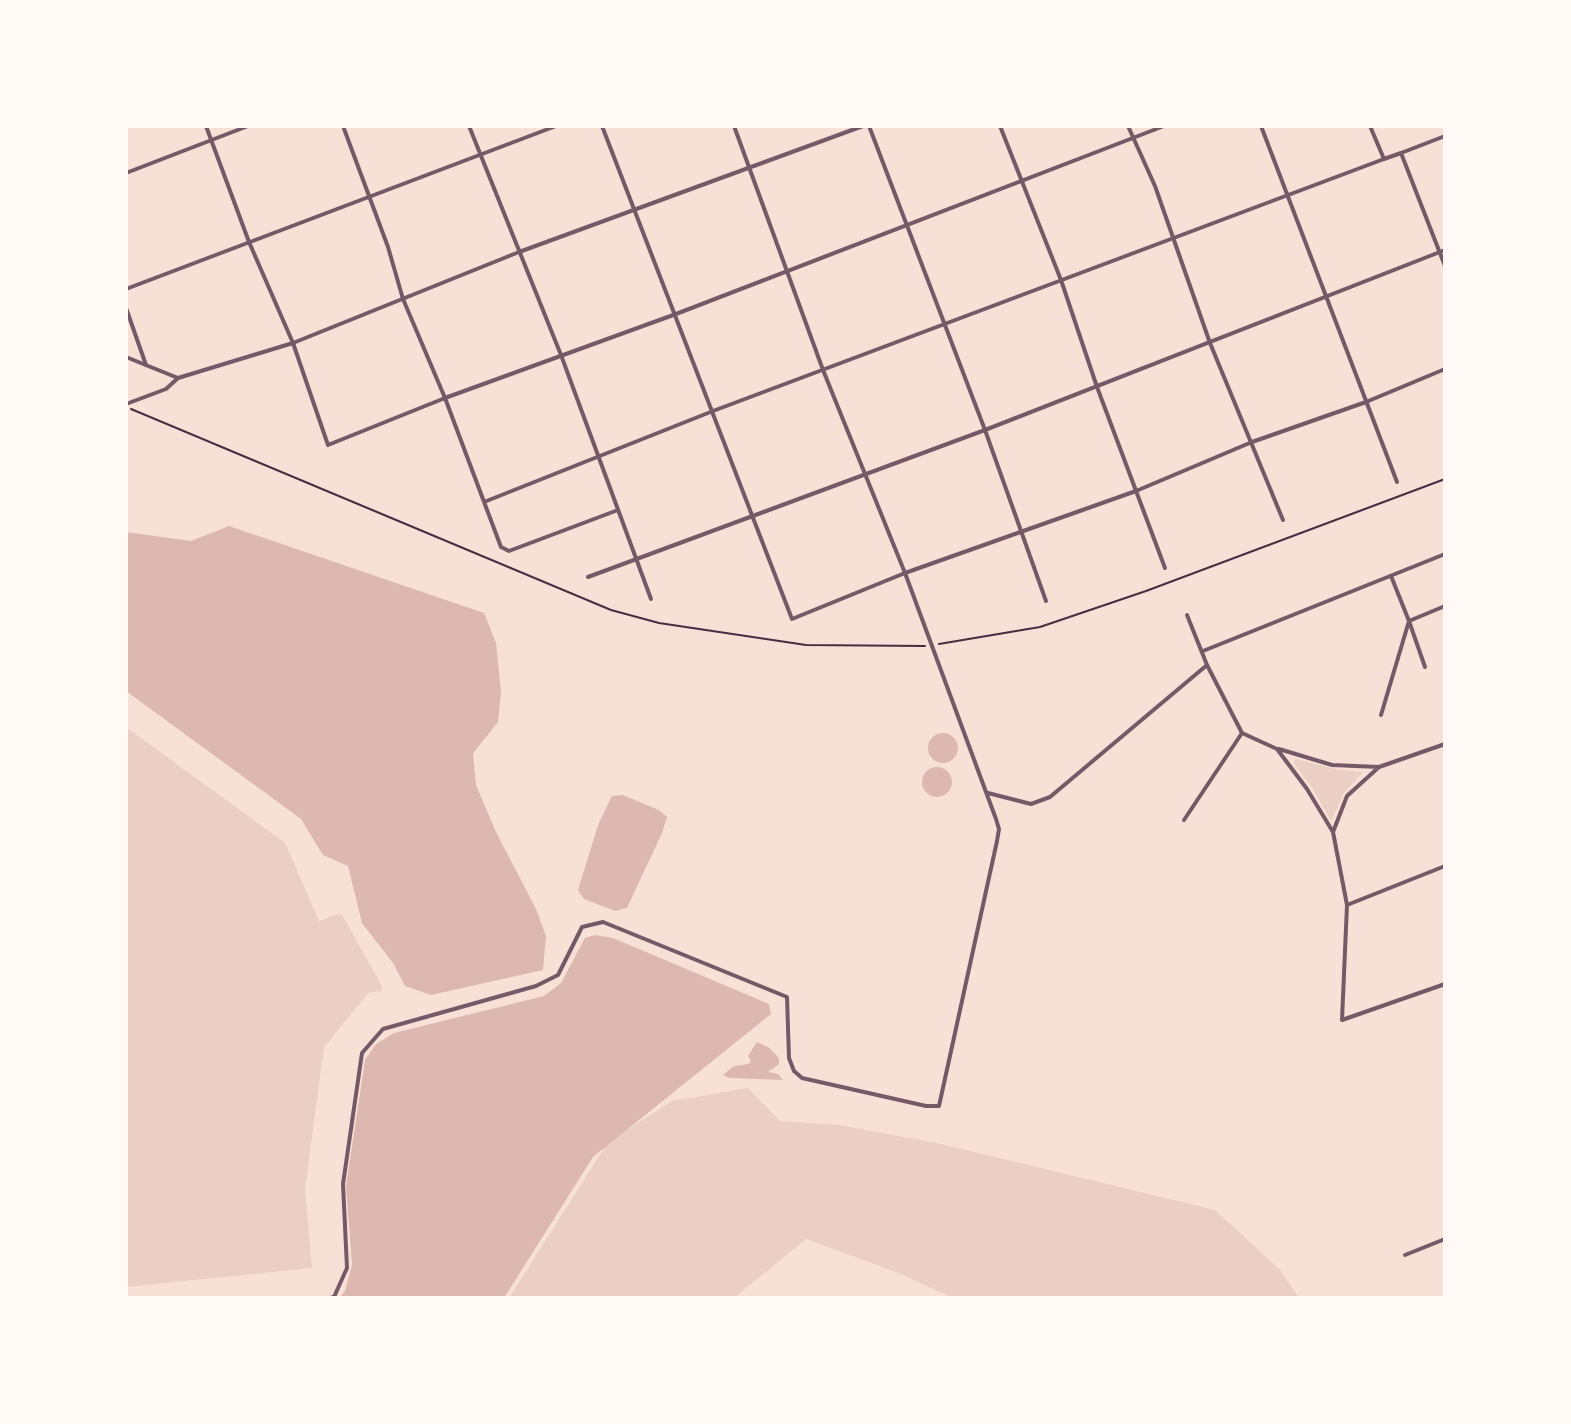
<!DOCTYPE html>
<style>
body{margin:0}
#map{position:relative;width:1571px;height:1424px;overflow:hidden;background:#f7e1d7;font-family:"Alegreya Sans",sans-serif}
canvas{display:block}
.frame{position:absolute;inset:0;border:128px solid #fffaf5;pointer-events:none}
</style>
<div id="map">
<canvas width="1571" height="1424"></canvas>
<div class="frame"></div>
</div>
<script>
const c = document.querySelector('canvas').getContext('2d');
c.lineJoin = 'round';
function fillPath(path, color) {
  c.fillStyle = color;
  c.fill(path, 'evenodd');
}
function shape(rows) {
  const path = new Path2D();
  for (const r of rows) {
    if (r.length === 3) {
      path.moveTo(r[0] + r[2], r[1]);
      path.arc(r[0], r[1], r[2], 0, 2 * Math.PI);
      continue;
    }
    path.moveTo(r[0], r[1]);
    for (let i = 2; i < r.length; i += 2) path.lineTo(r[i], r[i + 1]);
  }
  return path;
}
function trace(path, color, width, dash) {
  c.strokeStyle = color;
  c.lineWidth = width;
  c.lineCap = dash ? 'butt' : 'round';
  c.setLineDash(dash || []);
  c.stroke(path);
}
const green = shape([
 [126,727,285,843,319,921,341,913,382,986,382,991,368,993,324,1047,305,1189,312,1268,126,1287],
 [1295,759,1340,770,1363,772,1344,793,1331,821,1314,791,1294,763],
 [748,1088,780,1121,839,1125,937,1143,1215,1210,1280,1270,1299,1298,953,1298,896,1272,806,1239,734,1298,509,1298,608,1142,672,1101]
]);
const water = shape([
 [229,526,484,613,496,643,501,692,498,722,473,753,476,785,496,832,536,909,546,936,543,970,431,995,405,986,393,963,362,923,348,866,323,855,301,819,126,691,126,532,191,541],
 [943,748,15],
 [937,782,15],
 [623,795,659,810,667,817,662,833,627,908,615,911,584,899,578,890,598,825,612,796],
 [595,935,613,938,769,1004,771,1014,593,1157,504,1298,339,1298,345,1291,352,1265,346,1186,365,1060,376,1044,394,1033,544,996,561,983,585,938],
 [757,1042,768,1047,779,1058,779,1064,768,1072,778,1074,783,1080,729,1078,723,1075,734,1066,748,1064,751,1061,748,1056]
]);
const path = shape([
 [131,409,611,610,659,623,806,645,925,646],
 [939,644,1040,627,1146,591,1445,479]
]);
const minor = shape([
 [206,126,249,242,293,343,328,445,445,398,676,314,1164,126],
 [343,126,388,247,403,299,445,398,501,547,509,551,618,510],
 [469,126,561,355,651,599],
 [602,126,792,619,905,573,1136,491,1252,442,1366,402,1445,369],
 [869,126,985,430,1046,601],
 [1000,126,1061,280,1097,387,1165,568],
 [1128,126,1155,186,1210,343,1283,520],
 [1261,126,1397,482],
 [1401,153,1445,136],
 [126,173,248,126],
 [126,289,556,126],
 [126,308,146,365],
 [126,404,166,389,178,378],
 [484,502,713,411,1384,159],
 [588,577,985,430,1445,250],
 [1187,615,1207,665,1242,733,1277,749,1307,789,1333,832],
 [1203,651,1445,554],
 [1425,667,1409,621,1445,606],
 [1381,715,1409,621,1391,576],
 [1445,744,1379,767,1347,796,1333,832,1347,905,1342,1020,1445,984],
 [1279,749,1332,765,1379,767],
 [988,793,1031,804,1050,797,1207,665],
 [1184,820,1242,733],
 [1347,905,1445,866],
 [1405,1255,1445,1239],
 [330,1298,334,1297,347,1268,343,1184,362,1053,383,1029,536,986,558,975,582,927,603,922,787,997,789,1058,794,1071,802,1078,926,1106,939,1106,997,841,999,829,996,819,905,573,823,370,734,126]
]);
const tertiary = shape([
 [1370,126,1384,159,1401,153,1445,266],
 [126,357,178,378,293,343,519,252,863,126]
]);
fillPath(green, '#ebcfc5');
fillPath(water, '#dcb8b0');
trace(path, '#4a2c40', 2);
trace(minor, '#755966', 4);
trace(tertiary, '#755966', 4);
</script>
